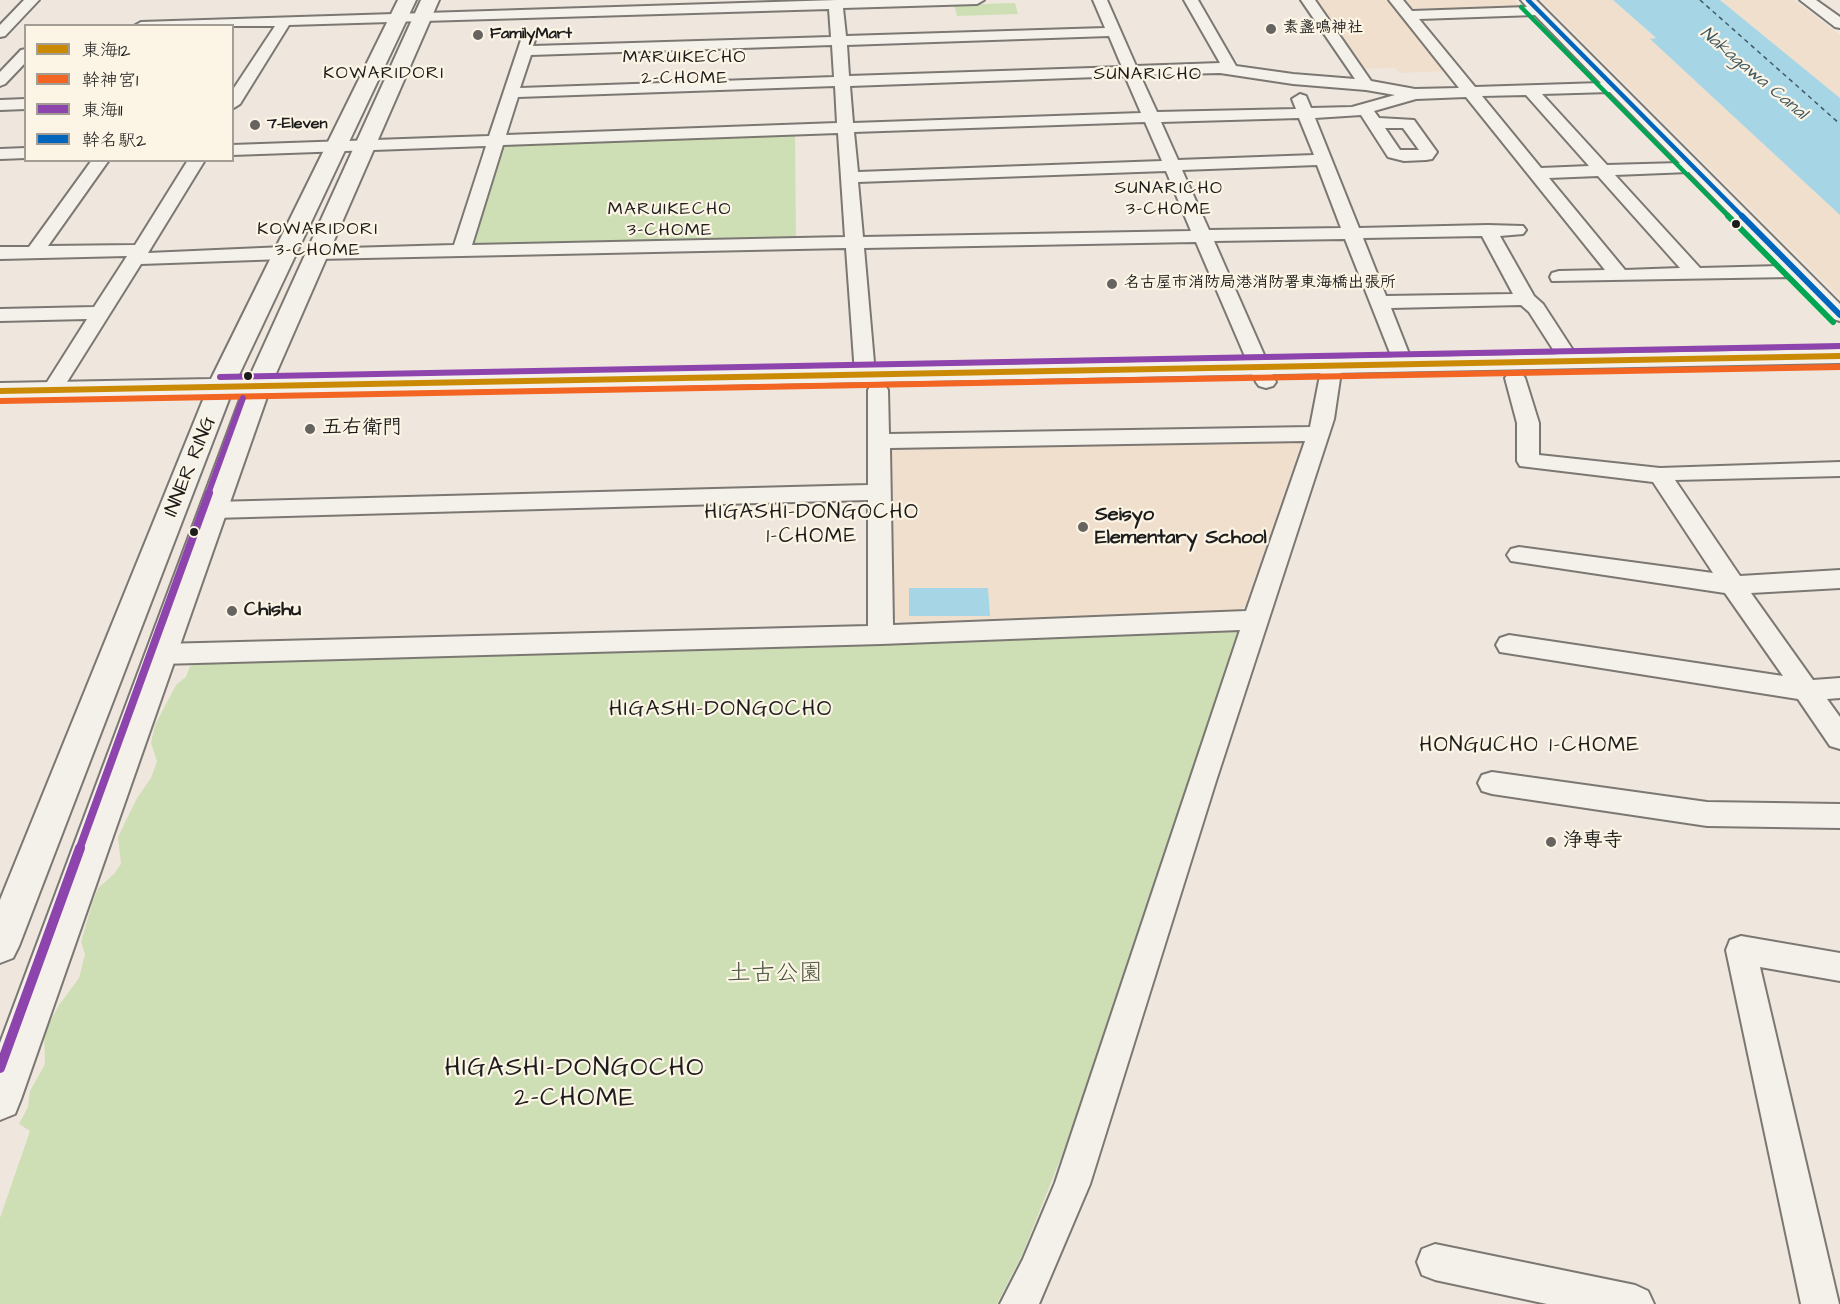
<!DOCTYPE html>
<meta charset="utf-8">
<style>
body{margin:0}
#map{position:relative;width:1840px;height:1304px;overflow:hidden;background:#efe7dd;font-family:"Architects Daughter","Klee One",sans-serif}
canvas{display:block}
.legend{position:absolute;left:24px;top:24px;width:210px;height:138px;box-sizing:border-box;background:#fcf5e5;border:2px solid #a29e95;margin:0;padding:8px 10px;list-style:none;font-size:18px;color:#1c1c1c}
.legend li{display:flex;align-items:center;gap:12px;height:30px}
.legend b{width:30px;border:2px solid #a29e95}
</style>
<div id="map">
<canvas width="1840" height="1304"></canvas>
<ul class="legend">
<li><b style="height:8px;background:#cb8a06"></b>東海12</li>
<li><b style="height:8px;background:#f26522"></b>幹神宮1</li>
<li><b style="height:8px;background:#8e44ad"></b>東海11</li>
<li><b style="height:8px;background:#0065bd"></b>幹名駅2</li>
</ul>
</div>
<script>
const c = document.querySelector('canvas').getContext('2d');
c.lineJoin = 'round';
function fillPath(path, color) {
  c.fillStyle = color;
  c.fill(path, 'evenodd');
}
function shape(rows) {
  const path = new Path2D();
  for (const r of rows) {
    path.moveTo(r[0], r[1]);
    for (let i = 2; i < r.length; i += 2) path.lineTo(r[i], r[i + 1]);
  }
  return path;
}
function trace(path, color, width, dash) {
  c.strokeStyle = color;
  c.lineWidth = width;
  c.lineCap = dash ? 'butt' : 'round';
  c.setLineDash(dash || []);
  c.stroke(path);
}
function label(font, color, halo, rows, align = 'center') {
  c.font = font + ' "Architects Daughter","Klee One",sans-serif';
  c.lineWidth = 4.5;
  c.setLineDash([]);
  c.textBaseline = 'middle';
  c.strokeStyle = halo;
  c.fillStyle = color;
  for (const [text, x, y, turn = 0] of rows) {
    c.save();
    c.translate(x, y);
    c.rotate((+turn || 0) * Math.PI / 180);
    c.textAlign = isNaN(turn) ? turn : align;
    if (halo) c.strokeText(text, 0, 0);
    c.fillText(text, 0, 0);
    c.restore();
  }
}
const built = shape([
 [1313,0,1390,0,1448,71,1399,73,1395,68,1361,69],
 [1400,0,1514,0,1523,9,1412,12],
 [1541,0,1613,0,1656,39,1651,40,1840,215,1840,298],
 [1720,0,1794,0,1840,35,1840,98],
 [1297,438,1302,442,1245,606,1237,613,901,623,894,618,892,448,898,445]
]);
const green = shape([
 [1015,3,1018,14,957,16,954,5],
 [795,135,796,241,484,247,473,244,502,147,508,145],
 [1231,631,1237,632,1104,1037,1062,1155,1022,1255,997,1304,0,1304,0,1218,30,1131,19,1124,28,1107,30,1091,45,1064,44,1034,59,1005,79,978,85,954,81,942,92,904,98,888,114,874,121,864,118,837,137,798,151,778,157,761,151,743,155,725,176,685,186,677,190,666,199,662]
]);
const water = shape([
 [1613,0,1720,0,1840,98,1840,215,1650,39,1656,38],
 [909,588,988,588,990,616,909,616]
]);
const ferry = shape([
 [1700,0,1840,124]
]);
const minor = shape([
 [24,0,39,0,5,36,0,37,0,25,24,0],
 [837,0,984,0,977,4,843,8,846,36,1105,28,1093,0,1107,0,1136,66,1220,63,1184,0,1198,0,1236,66,1293,74,1355,79,1301,0,1315,0,1371,81,1415,89,1459,88,1389,0,1403,0,1412,11,1527,7,1521,0,1536,0,1840,304,1840,321,1833,319,1792,277,1552,281,1550,277,1552,273,1559,271,1605,270,1466,97,1416,99,1374,111,1379,118,1414,120,1437,152,1432,159,1426,160,1404,161,1388,157,1361,115,1315,118,1359,228,1488,225,1523,226,1526,230,1523,234,1500,236,1534,296,1543,304,1580,361,1577,365,1563,365,1529,312,1521,305,1391,308,1413,364,1410,368,1403,370,1396,368,1345,239,1214,241,1276,382,1273,386,1266,388,1259,386,1256,382,1196,242,864,248,875,374,872,378,865,380,858,378,855,374,846,248,317,259,311,257,308,253,311,249,454,245,486,146,232,155,232,145,489,136,522,37,529,33,536,37,533,46,831,37,829,9,289,25,240,104,232,109,232,91,275,26,134,26,141,22,837,0],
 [1535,15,1601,83,1475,87,1419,19,1535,15],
 [1109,36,1122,67,849,76,847,45,1109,36],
 [832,45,834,77,520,88,531,55,832,45],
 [1220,73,1293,84,1366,90,1395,95,1352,107,1311,108,1306,96,1300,94,1292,99,1296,109,1157,112,1140,75,1220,73],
 [1125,76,1141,113,853,123,850,86,1125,76],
 [835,86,837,123,506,135,518,97,835,86],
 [1610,92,1680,163,1607,165,1542,94,1610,92],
 [1526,95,1589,166,1541,168,1482,96,1526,95],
 [1299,118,1314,155,1178,160,1161,122,1299,118],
 [1145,122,1162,161,858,172,854,132,1145,122],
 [1385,128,1403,128,1419,150,1400,150,1385,128],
 [838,133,845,237,472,245,503,145,838,133],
 [1317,165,1341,228,1209,230,1182,170,1317,165],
 [1166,171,1191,231,863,237,858,182,1166,171],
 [1689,172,1781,266,1700,268,1615,175,1689,172],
 [1598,176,1680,268,1625,270,1549,178,1598,176],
 [1482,236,1513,294,1386,296,1363,238,1482,236],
 [1800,0,1816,0,1840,17,1840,28,1835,27,1800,0],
 [26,49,26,62,5,84,0,86,0,72,21,50,26,49],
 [26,99,26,109,0,110,0,100,26,99],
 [26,148,26,158,0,159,0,149,26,148],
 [92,160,109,160,48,246,135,245,188,160,205,160,148,253,284,247,290,249,293,253,290,257,284,259,141,264,62,390,59,395,52,396,45,395,42,390,87,319,0,321,0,309,94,307,127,256,0,259,0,247,29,247,92,160],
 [1332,359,1339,361,1342,365,1334,419,1216,781,1090,1184,1039,1304,1000,1304,1023,1259,1055,1183,1240,630,881,644,161,664,152,661,148,654,152,647,161,644,868,626,868,500,214,518,206,516,203,510,206,504,214,502,868,485,868,390,871,385,878,384,885,385,888,390,889,434,1310,427,1322,365,1325,361,1332,359],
 [1305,441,1246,611,893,625,890,448,1305,441],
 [1515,372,1522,374,1525,378,1539,423,1539,455,1660,468,1840,462,1840,476,1675,480,1740,576,1840,570,1840,588,1751,593,1813,680,1840,678,1840,698,1827,699,1840,717,1840,749,1830,746,1798,699,1500,652,1496,645,1500,638,1509,635,1783,676,1725,593,1511,561,1507,555,1511,549,1519,547,1713,573,1653,482,1520,466,1517,461,1517,423,1505,378,1508,374,1515,372],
 [1492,772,1707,802,1840,804,1840,828,1707,826,1492,794,1482,791,1478,783,1482,775,1492,772],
 [1741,936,1840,953,1840,981,1760,967,1839,1304,1801,1304,1726,950,1730,940,1741,936],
 [1435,1244,1635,1285,1648,1291,1654,1304,1547,1304,1435,1280,1422,1275,1417,1262,1422,1249,1435,1244]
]);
const major = shape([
 [398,0,416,0,237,379,249,378,421,0,439,0,274,378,1840,349,1840,363,268,394,21,1099,15,1114,0,1120,0,1043,242,394,231,394,19,946,13,958,0,963,0,900,205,395,0,399,0,383,211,379,398,0]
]);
const bus1 = shape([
 [0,391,1840,356]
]);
const bus2 = shape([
 [0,401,1840,367]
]);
const bus3Far2 = shape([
 [220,377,1840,346],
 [208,494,243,398]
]);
const bus3Far1 = shape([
 [79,850,209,493]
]);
const bus3 = shape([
 [0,1068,80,848]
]);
const bus4Far1 = shape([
 [1528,0,1743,217]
]);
const bus4 = shape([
 [1742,216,1840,315]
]);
const bus5Far1 = shape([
 [1521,7,1729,217]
]);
const bus5 = shape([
 [1728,216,1833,322]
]);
const markers = [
 [1271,29,6,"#666360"],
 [478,35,6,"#666360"],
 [255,125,6,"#666360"],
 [1736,224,5,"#1c1c1c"],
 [1112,284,6,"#666360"],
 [248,376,5,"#1c1c1c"],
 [310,429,6,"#666360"],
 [1083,527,6,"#666360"],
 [194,532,5,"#1c1c1c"],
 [232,611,6,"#666360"],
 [1551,842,6,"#666360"]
];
const farPoinames = [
 ["素盞鳴神社",1283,29],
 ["FamilyMart",490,35],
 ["7-Eleven",267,125],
 ["名古屋市消防局港消防署東海橋出張所",1124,284]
];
const farNeighbourhoodnames = [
 ["MARUIKECHO",685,58],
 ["2-CHOME",685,79],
 ["SUNARICHO",1169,189],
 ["3-CHOME",1169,210],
 ["MARUIKECHO",670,210],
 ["3-CHOME",670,231],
 ["KOWARIDORI",318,230],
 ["3-CHOME",318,251]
];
const farQuarternames = [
 ["KOWARIDORI",384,74],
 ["SUNARICHO",1148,75]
];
const farWaternames = [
 ["Nakagawa Canal",1753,74,40]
];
const poiNames = [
 ["五右衛門",322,429],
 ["Seisyo",1095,516],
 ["Elementary School",1095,539],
 ["Chishu",244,611],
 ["浄専寺",1563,842]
];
const streetNames = [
 ["INNER RING",191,467,-68]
];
const neighbourhoodNames = [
 ["HIGASHI-DONGOCHO",812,514],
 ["1-CHOME",812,538],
 ["HONGUCHO 1-CHOME",1530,747]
];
const quarterNames = [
 ["HIGASHI-DONGOCHO",721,710]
];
const nearParknames = [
 ["土古公園",775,975]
];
const nearNeighbourhoodnames = [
 ["HIGASHI-DONGOCHO",575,1070],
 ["2-CHOME",575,1100]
];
fillPath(built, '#f1dfce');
fillPath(green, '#cedfb5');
fillPath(water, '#a6d5e5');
trace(ferry, '#415a63', 1.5, [4.5, 4]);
trace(minor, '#7b7773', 4);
trace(major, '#7b7773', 4);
fillPath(minor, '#f4f0ea');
fillPath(major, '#f4f0ea');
trace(bus1, '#cb8a06', 6);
trace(bus2, '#f26522', 6);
trace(bus3Far2, '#8e44ad', 6);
trace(bus3Far1, '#8e44ad', 8);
trace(bus3, '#8e44ad', 10);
trace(bus4Far1, '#0065bd', 4.5);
trace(bus4, '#0065bd', 6);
trace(bus5Far1, '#00a651', 4.5);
trace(bus5, '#00a651', 6);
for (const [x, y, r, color] of markers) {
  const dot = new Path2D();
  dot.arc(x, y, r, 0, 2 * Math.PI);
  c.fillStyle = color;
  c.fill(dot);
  trace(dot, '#fcf5e5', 2);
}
label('bold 16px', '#1c1c1c', '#fcf5e5', farPoinames, 'left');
c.letterSpacing = '1.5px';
label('18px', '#1c1c1c', '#fcf5e5', farNeighbourhoodnames);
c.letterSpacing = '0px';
c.letterSpacing = '1.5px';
label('18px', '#1c1c1c', '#fcf5e5', farQuarternames);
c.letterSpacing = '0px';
label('italic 18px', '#415a63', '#fcf5e5', farWaternames);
label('bold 20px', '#1c1c1c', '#fcf5e5', poiNames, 'left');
label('20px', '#1c1c1c', '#fcf5e5', streetNames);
c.letterSpacing = '1.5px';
label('21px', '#1c1c1c', '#fcf5e5', neighbourhoodNames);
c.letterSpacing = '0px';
c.letterSpacing = '1.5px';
label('22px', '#1c1c1c', '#fcf5e5', quarterNames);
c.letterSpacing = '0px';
label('24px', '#495540', '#fcf5e5', nearParknames);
c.letterSpacing = '1.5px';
label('26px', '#1c1c1c', '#fcf5e5', nearNeighbourhoodnames);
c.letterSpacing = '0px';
</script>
